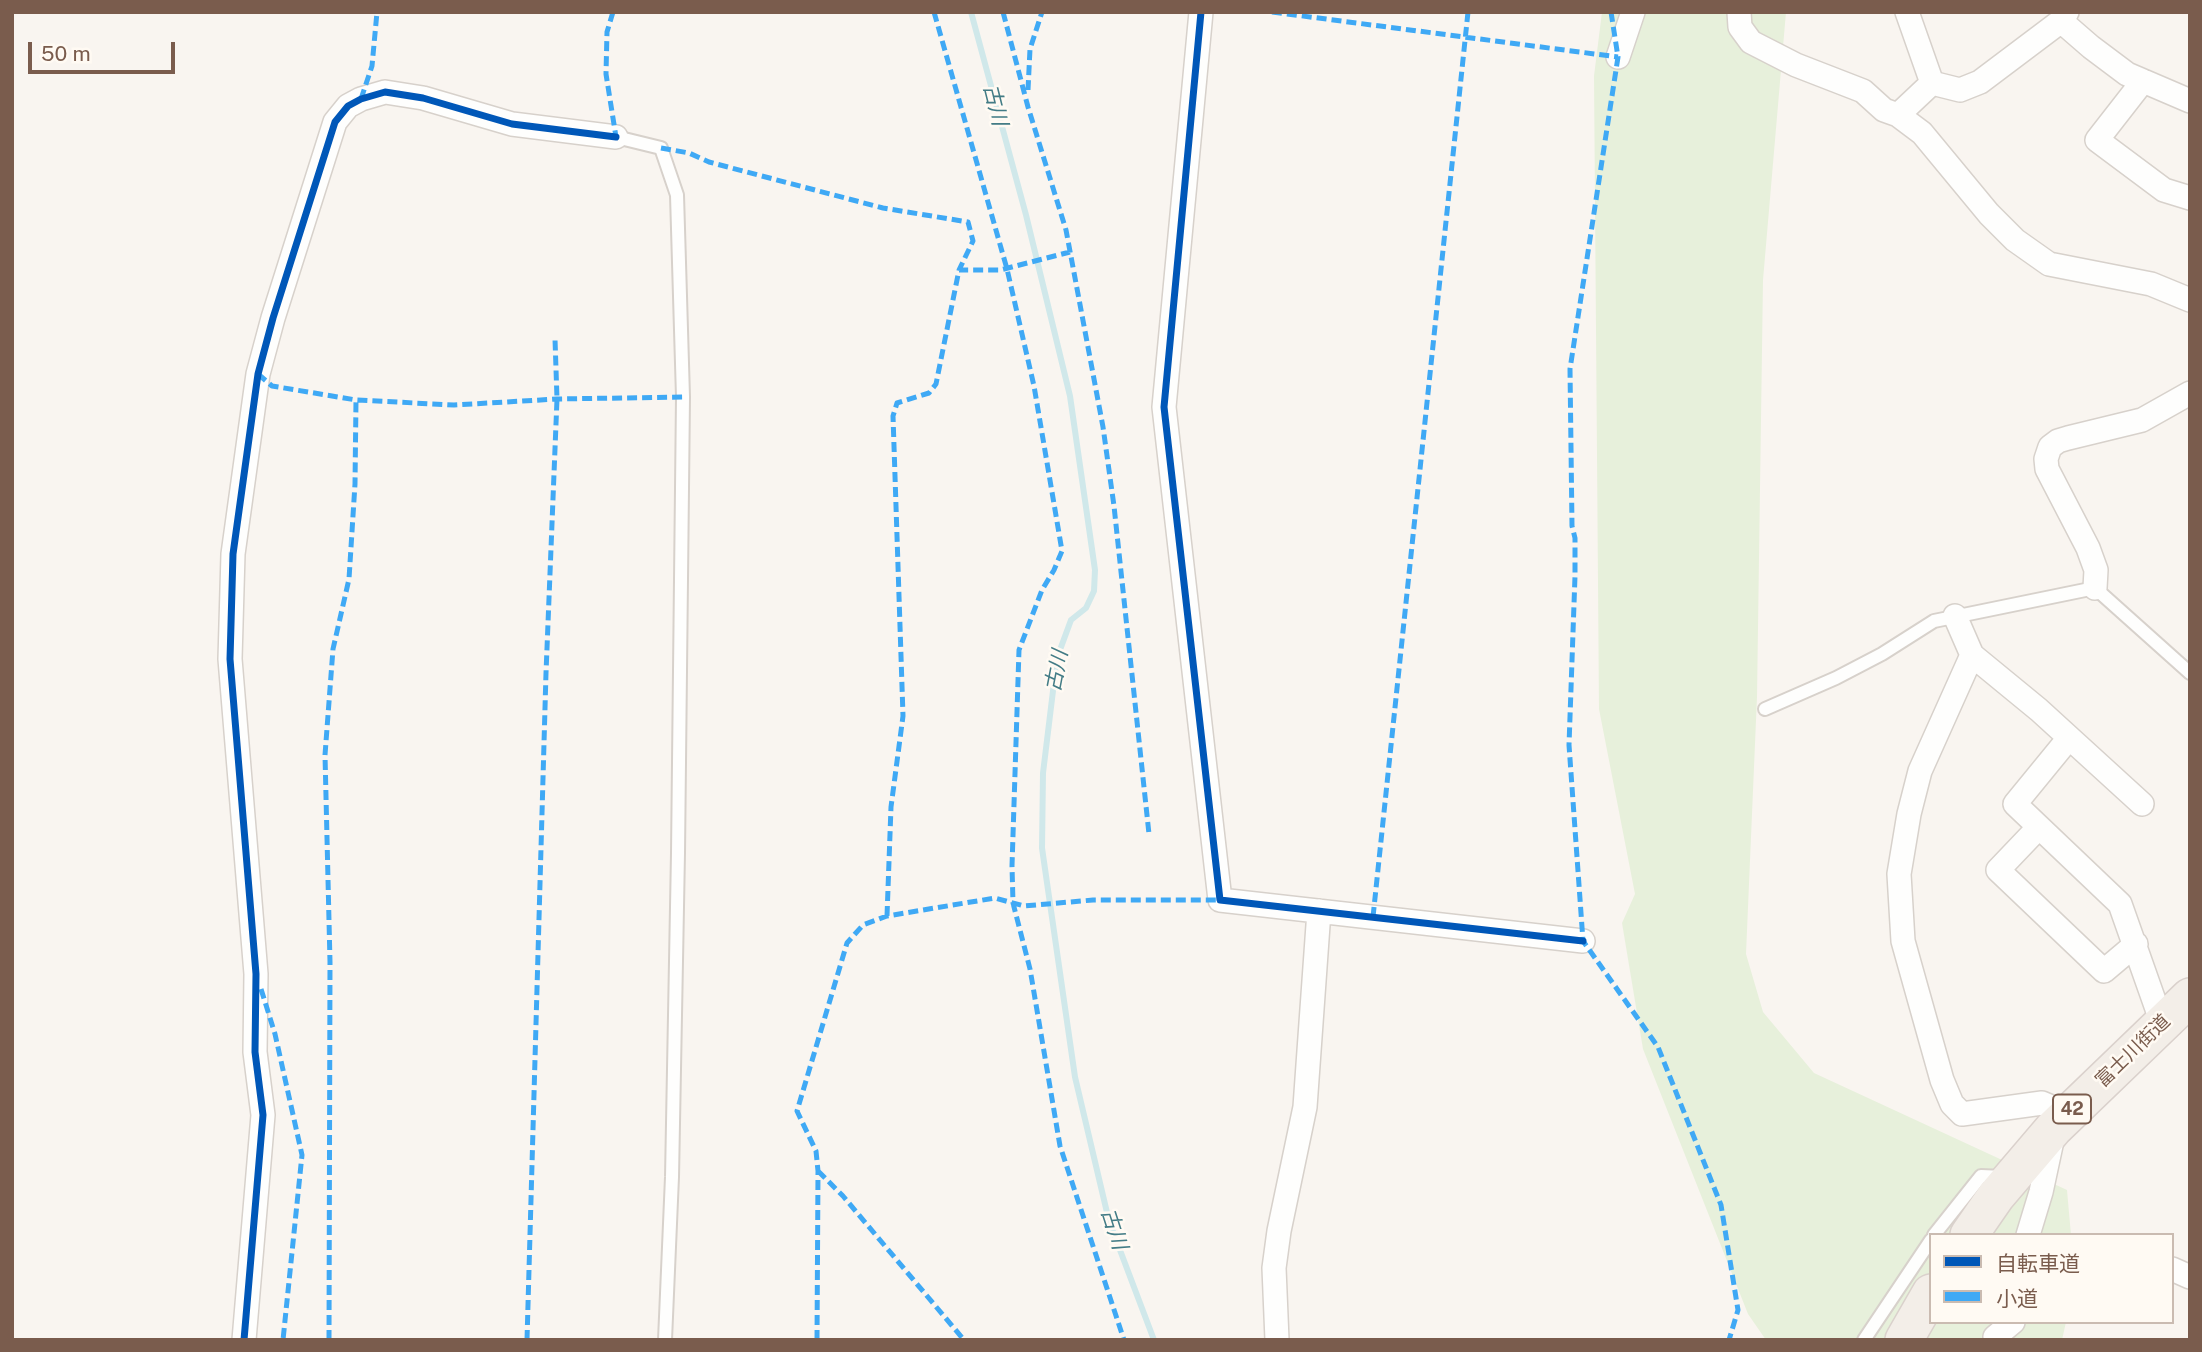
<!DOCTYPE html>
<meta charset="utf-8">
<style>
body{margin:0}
#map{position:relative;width:2202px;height:1352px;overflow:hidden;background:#f9f5f0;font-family:"Public Sans","Noto Sans JP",sans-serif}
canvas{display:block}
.frame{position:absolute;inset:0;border:14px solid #7a5c4d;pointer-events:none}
.legend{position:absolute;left:1929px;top:1233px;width:245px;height:91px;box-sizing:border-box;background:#fffaf3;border:2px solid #cabbb1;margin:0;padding:9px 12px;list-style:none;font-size:21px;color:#7a5c4d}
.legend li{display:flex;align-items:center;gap:14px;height:35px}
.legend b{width:35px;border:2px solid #cabbb1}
.scale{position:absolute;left:28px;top:42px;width:147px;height:32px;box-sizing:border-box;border:4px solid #7a5c4d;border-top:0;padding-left:9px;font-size:21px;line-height:24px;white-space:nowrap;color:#7a5c4d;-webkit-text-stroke:5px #fffaf3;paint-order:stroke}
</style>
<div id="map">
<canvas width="2202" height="1352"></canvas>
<div class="frame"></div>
<ul class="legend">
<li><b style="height:9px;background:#0057b8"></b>自転車道</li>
<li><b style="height:9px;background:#3fa9f5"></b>小道</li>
</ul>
<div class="scale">50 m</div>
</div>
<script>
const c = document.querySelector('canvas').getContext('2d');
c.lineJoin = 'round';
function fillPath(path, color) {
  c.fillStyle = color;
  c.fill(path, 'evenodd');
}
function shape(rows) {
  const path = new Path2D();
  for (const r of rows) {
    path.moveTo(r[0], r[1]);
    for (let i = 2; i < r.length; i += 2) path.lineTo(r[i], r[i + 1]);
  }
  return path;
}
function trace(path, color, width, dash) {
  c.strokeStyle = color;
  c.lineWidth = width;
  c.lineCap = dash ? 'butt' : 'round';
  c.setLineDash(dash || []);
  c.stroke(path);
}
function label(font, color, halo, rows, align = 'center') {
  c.font = font + ' "Public Sans","Noto Sans JP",sans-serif';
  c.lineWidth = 5;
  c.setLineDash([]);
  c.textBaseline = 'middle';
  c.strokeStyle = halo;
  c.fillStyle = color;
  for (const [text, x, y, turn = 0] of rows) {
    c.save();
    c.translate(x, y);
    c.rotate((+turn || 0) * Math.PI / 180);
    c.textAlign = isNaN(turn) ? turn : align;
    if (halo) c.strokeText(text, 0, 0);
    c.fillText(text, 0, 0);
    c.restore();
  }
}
const green = shape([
 [1602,12,1786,12,1763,280,1757,697,1746,954,1763,1012,1814,1073,2067,1190,2071,1235,1931,1235,1931,1322,2066,1322,2062,1340,1766,1340,1748,1314,1643,1049,1622,923,1635,894,1599,709,1594,76]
]);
const stream = shape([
 [971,12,1026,215,1070,396,1095,570,1094,591,1086,608,1071,620,1057,658,1043,773,1042,848,1075,1077,1109,1221,1154,1340]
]);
const lane = shape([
 [616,137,661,148,677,195,683,397,678,853,672,1177,665,1340],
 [1765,709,1836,678,1882,654,1934,621,2095,588,2190,673],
 [1934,1235,1981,1176,2004,1177],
 [1864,1340,1931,1240]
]);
const street = shape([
 [1201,12,1164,407,1220,900,1583,941],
 [1739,12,1740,27,1751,42,1796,65,1863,91,1884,110,1898,115,1922,133,1989,214,2015,240,2049,264,2151,284,2190,300],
 [1907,12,1932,83],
 [2061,21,2091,47,2127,74,2190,101],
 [1618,57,1633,12],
 [2143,81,2097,140,2164,190,2190,198],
 [1898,115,1932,83,1960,90,1980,82,2061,21,2067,12],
 [2095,588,2096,570,2088,548,2047,469,2046,459,2050,447,2058,441,2068,438,2142,420,2190,393],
 [1955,616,1972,655,2039,710,2142,804],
 [1972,655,1920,771,1909,814,1899,874,1903,941,1942,1080,1952,1104,1962,1114,2042,1103,2068,1114],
 [2069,738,2015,804,2120,904,2162,1023],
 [2039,827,1998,870,2104,971,2136,944],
 [2028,1235,2041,1192,2053,1136],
 [2172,1269,2190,1277],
 [1995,1337,2013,1322],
 [244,1340,263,1115,255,1052,256,974,230,659,233,554,258,374,273,318,335,122,348,106,361,99,385,92,423,98,512,124,616,137],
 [1277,1340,1274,1268,1279,1231,1305,1107,1319,911]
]);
const primary = shape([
 [1969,1235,1996,1196,2054,1128,2190,997],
 [1904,1340,1931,1293]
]);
const quiet = shape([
 [613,12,607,32,606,74,616,137],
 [934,12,1007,269,1034,386,1062,551,1054,570,1042,590,1019,650,1012,866,1013,903,1030,969,1060,1146,1124,1340],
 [1003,12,1028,107,1066,230,1103,427,1114,506,1149,834],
 [1272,12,1618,57],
 [1611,12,1618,57,1570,369,1572,526,1575,538,1575,576,1569,745,1583,941,1658,1047,1721,1205,1738,1310,1729,1340],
 [1028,90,1030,49,1042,12],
 [361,99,372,66,377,12],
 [661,148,689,153,709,162,883,208,968,222,973,241,959,270],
 [258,374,272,386,356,400,454,405,557,399,683,397],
 [887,916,891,807,903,716,893,416,897,403,929,393,936,384,959,270,1000,270,1070,252],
 [1373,917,1468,12],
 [261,989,275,1034,302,1155,283,1340],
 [818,1171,843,1196,964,1340],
 [329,1340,330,962,325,755,333,649,349,579,355,484,356,400],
 [527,1340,546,673,557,399,555,339],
 [817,1340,818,1171,816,1151,797,1111,847,943,863,925,887,916,995,898,1024,906,1093,900,1220,900]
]);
const cycleway = shape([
 [1201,12,1164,407,1220,900,1583,941],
 [244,1340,263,1115,255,1052,256,974,230,659,233,554,258,374,273,318,335,122,348,106,361,99,385,92,423,98,512,124,616,137]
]);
const shields = [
 [2072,1109,38]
];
const shieldNames = [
 ["42",2072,1109]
];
const streetNames = [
 ["富士川街道",2133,1051,-44]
];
const waterNames = [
 ["古川",995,105,76],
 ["古川",1057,671,-79],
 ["古川",1114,1229,72]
];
fillPath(green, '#e7f0db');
trace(stream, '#d0e8ea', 6);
trace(lane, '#d7d1cb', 16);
trace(street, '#d7d1cb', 26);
trace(primary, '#dad1cc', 40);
trace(lane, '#fefefd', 12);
trace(street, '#fefefd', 23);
trace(primary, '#f3eee8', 37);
trace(quiet, '#3fa9f5', 5, [10, 5]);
trace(cycleway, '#0057b8', 7);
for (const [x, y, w] of shields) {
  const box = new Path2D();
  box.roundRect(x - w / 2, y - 14.5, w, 29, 5);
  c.fillStyle = '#fffaf3';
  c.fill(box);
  trace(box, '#7a5c4d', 2);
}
label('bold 18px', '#7a5c4d', null, shieldNames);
label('19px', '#7a5c4d', '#fffaf3', streetNames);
label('italic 21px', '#437c86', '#fffaf3', waterNames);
</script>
